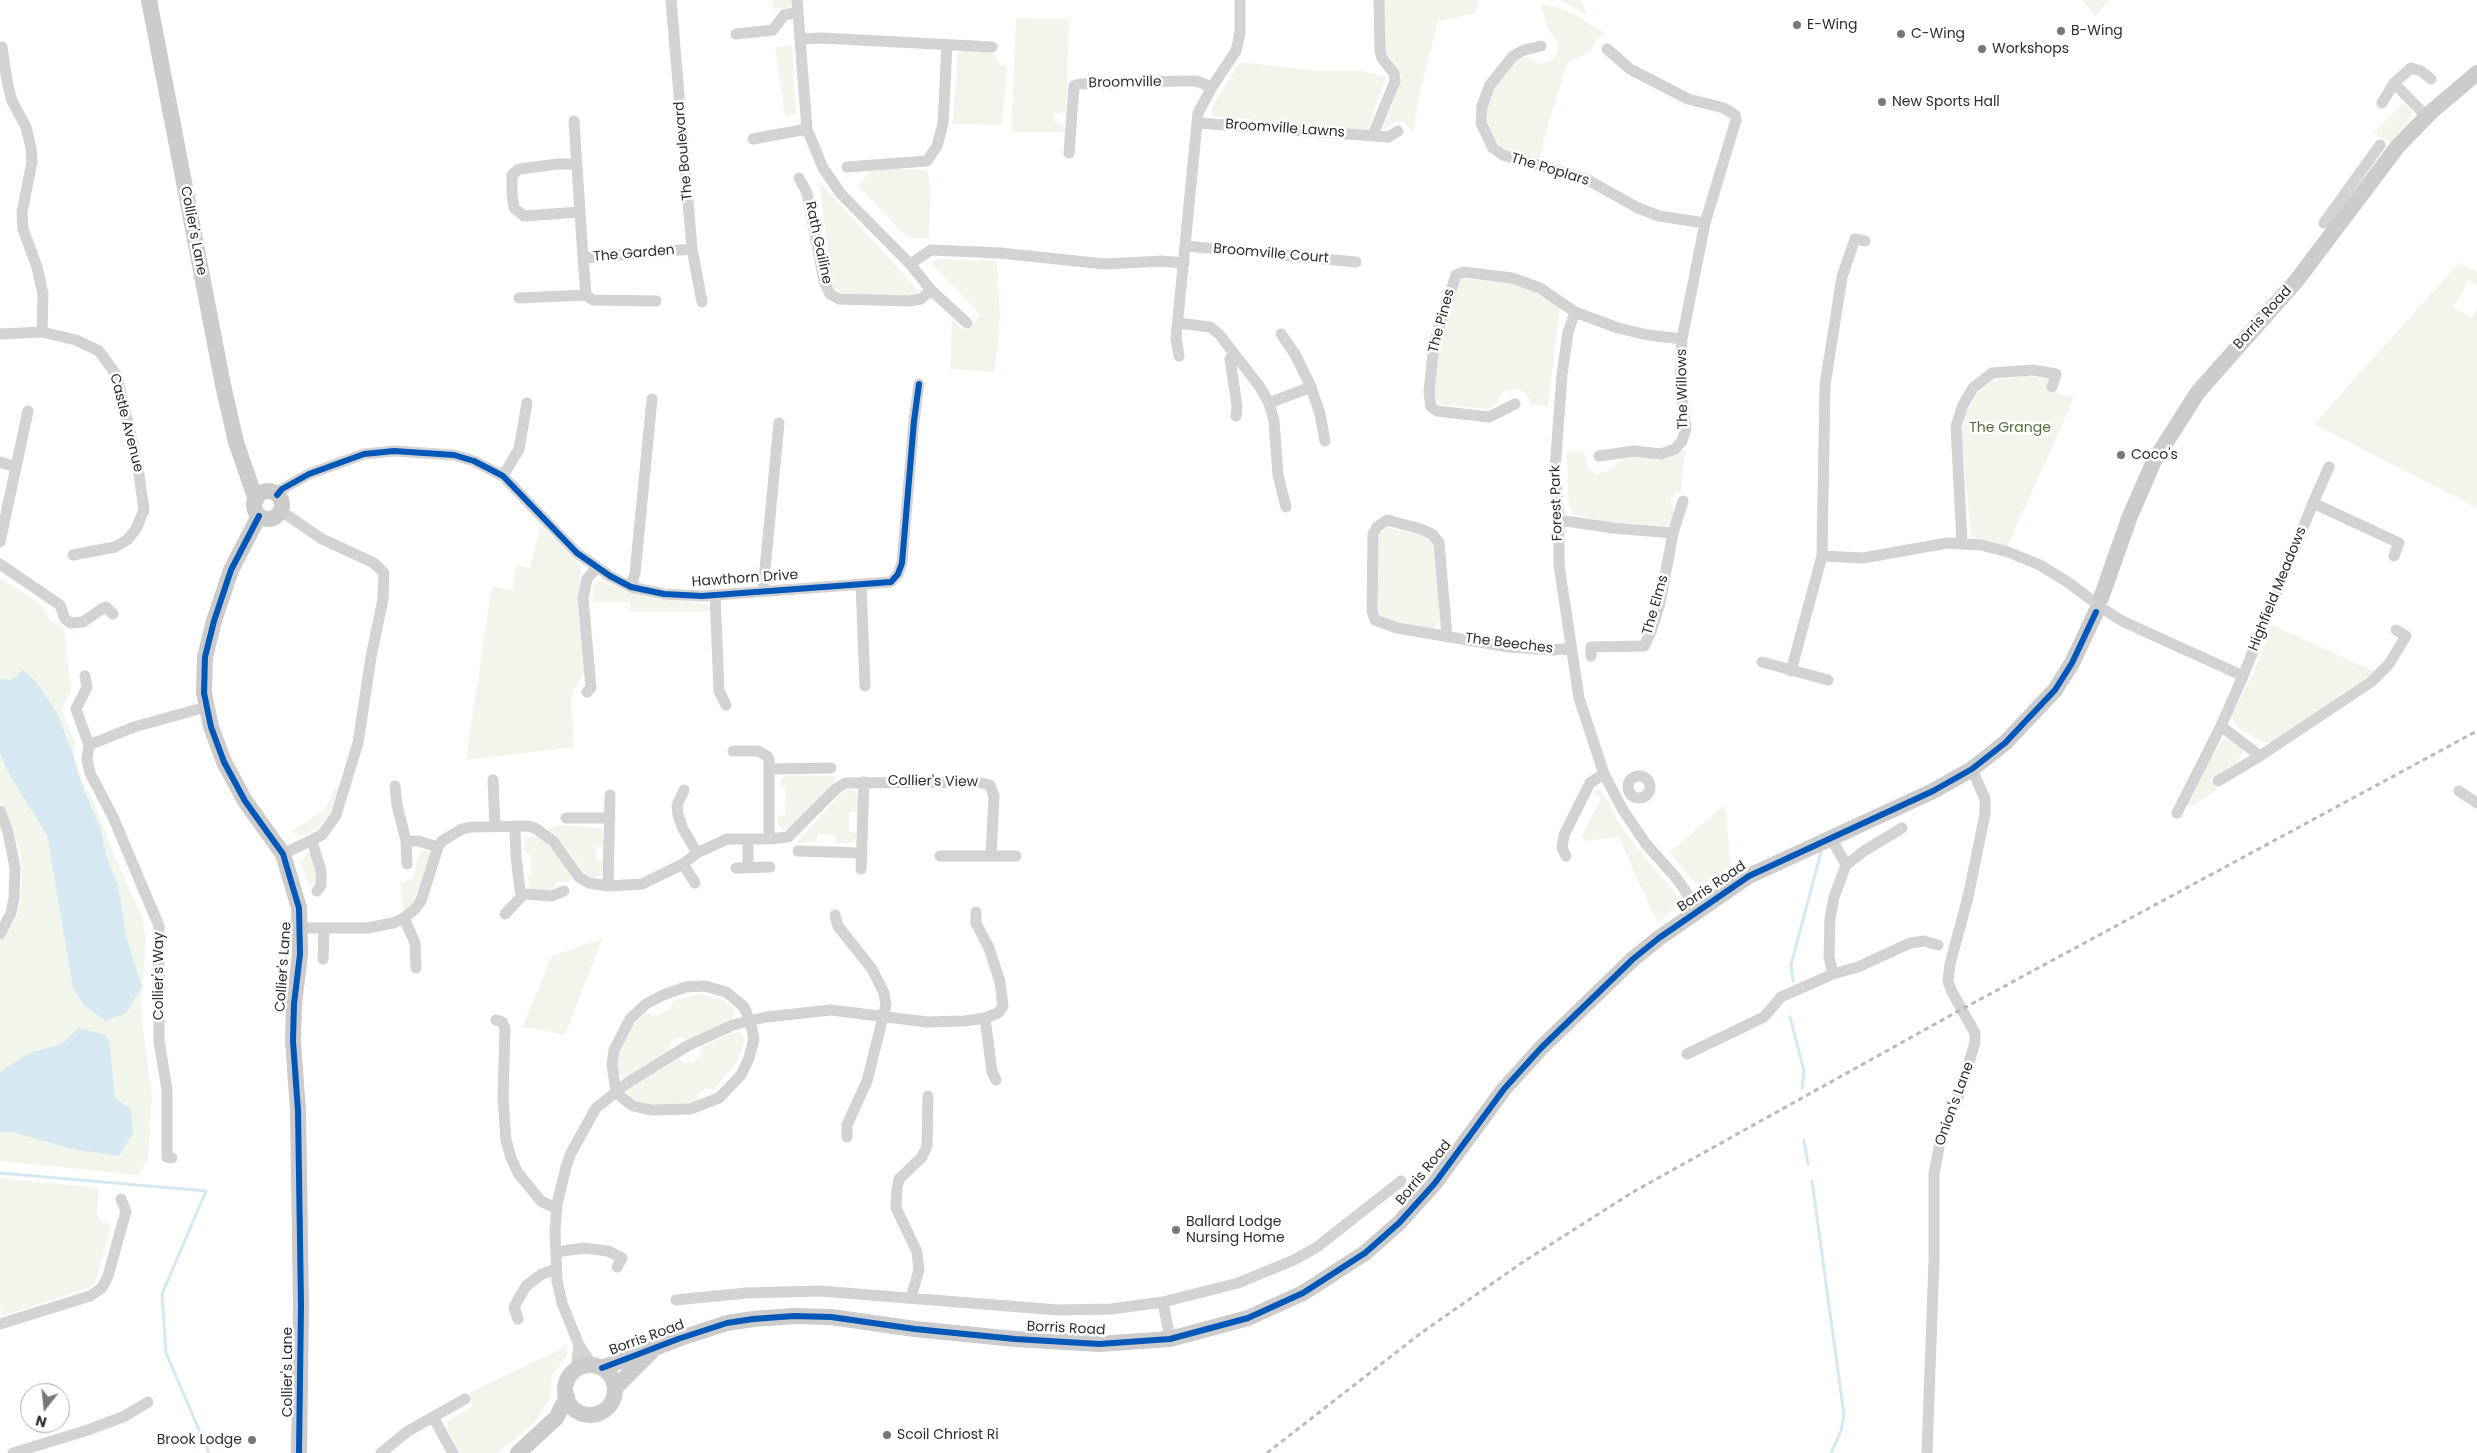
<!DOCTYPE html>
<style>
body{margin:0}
#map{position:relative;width:2477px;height:1453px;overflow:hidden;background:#fff;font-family:Poppins,sans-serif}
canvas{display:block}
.north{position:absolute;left:20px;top:1383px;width:50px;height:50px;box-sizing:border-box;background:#fff;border:1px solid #ababab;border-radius:50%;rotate:196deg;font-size:14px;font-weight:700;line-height:20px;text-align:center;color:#2e2e2e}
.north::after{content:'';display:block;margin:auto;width:18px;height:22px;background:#777;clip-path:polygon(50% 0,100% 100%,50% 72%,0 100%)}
</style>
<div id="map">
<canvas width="2477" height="1453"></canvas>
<div class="north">N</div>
</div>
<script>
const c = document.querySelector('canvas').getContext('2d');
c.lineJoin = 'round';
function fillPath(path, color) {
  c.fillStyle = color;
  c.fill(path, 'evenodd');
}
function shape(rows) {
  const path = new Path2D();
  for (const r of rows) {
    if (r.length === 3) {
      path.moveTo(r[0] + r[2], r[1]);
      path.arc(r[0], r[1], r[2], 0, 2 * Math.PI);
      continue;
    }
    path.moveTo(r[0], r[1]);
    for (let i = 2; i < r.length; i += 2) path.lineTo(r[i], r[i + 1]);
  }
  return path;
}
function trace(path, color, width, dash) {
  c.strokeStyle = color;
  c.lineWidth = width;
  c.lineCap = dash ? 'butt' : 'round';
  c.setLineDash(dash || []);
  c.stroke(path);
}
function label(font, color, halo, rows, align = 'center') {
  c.font = font + ' Poppins,sans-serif';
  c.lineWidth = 5;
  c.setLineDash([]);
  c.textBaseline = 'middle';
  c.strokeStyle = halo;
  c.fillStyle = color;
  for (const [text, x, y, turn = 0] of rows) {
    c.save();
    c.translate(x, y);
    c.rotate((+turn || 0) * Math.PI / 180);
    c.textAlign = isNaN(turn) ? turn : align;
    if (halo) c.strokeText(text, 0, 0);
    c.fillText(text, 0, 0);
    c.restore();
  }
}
const green = shape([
 [772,0,791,0,792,7,774,9],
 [1384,0,1478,0,1476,13,1438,21,1418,99,1413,133,1404,122,1398,121,1383,130,1401,79,1400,71,1385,51],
 [1559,0,1581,0,1588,15],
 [2082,0,2109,0,2095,17],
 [1540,4,1557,7,1575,15,1606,34,1596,40,1591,51,1569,62,1565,69,1544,139,1540,159,1512,153,1499,145,1489,129,1487,107,1498,82,1519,56,1528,57,1534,63,1540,64,1553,59,1557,52,1559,45,1548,28],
 [1016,18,1069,19,1066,112,1053,114,1053,121,1064,125,1063,132,1011,132],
 [792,46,796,114,785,116,775,47],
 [958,50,989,52,996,55,999,65,1007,67,1002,125,953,124],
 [1240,62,1319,71,1363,71,1386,77,1367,130,1212,116,1212,107],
 [2403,104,2411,109,2412,116,2390,143,2373,133],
 [873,168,927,170,931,188,929,238,908,238,858,186],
 [819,182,920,292,908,297,842,293,835,289,831,279],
 [936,259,997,261,1000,317,995,372,950,369,952,320,966,331,981,315,932,264],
 [2459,263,2477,272,2477,285,2469,280,2453,307,2471,318,2477,308,2477,508,2314,424],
 [1458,278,1510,283,1536,291,1560,307,1548,406,1534,404,1531,407,1529,399,1524,392,1517,388,1503,392,1496,404,1488,409,1445,405,1436,400,1434,386,1440,344],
 [2027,376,2049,379,2047,390,2074,398,2007,547,1971,536,1961,434,1966,412,1980,390,1989,382],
 [1681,450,1685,451,1681,493,1676,492,1671,499,1674,512,1671,524,1668,526,1600,521,1572,514,1568,497,1567,451,1584,451,1587,467,1597,474,1611,470,1621,458,1635,456,1659,460,1667,459],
 [541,525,581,566,578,611,584,671,571,697,574,747,466,760,492,586,513,591,515,565,530,568],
 [1389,528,1420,535,1428,539,1434,546,1440,621,1432,630,1390,622,1380,616,1376,609,1378,538,1384,529],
 [0,578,42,606,51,621,64,629,71,690,62,711,75,742,74,766,94,802,115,857,142,917,146,940,141,1013,152,1097,148,1161,145,1162,139,1175,0,1161,0,942,17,918,22,888,21,852,0,800],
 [598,581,650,599,705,603,712,611,630,611,630,602,593,602,593,588],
 [2272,625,2375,672,2273,742,2262,742,2237,727,2231,716,2254,672],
 [2228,738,2242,748,2242,754,2236,763,2210,780,2217,790,2190,807,2188,804,2210,760,2223,739],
 [787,775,835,776,838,780,792,827,783,831,778,824,778,816,785,815,786,787,780,787,782,778],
 [336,787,338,789,329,814,323,822,305,836,290,832,325,810],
 [850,789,858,793,858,812,849,812,849,832,858,832,854,841,848,844,836,843,836,835,818,834,817,842,796,843,845,790],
 [1597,789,1604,794,1618,821,1637,848,1676,894,1678,905,1658,923,1634,872,1619,836,1586,841,1582,837,1601,798,1593,794],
 [1725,805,1731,866,1705,884,1695,883,1670,852],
 [560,825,602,828,604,846,597,846,596,861,604,862,602,875,592,878,586,874,556,835,548,829],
 [535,836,542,839,556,853,572,877,569,882,558,882,551,891,535,891,530,889,527,875,532,874,530,854,525,854,524,838],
 [424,850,429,851,430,854,417,898,412,906,404,911,400,883,413,878,420,852],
 [307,853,312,853,316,875,310,888,301,863],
 [602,939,565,1035,533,1028,522,1028,552,956],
 [698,994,723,1000,734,1009,732,1021,690,1041,680,1037,675,1039,671,1042,668,1052,628,1077,618,1075,615,1059,626,1032,647,1012,656,1016,671,1009,673,1001],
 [740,1032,744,1037,744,1043,737,1062,713,1090,706,1088,698,1094,699,1100,687,1105,653,1107,631,1102,627,1090,678,1059,684,1063,692,1063,700,1056,701,1047,730,1034],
 [0,1178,99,1188,97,1214,100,1221,111,1225,95,1283,90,1287,2,1316,0,1307],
 [566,1342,567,1355,552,1376,549,1400,534,1423,498,1453,460,1453,448,1431,447,1422,473,1406,469,1393,563,1348]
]);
const water = shape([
 [23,670,37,683,57,713,72,752,84,790,101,830,107,859,118,885,126,936,142,987,126,1013,105,1021,84,1005,73,987,47,835,9,774,0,753,0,679,11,680],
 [78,1028,105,1035,109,1041,115,1098,131,1110,133,1133,119,1156,73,1149,12,1132,0,1132,0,1072,29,1053,62,1044]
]);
const stream = shape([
 [1793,981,1791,965,1821,852],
 [1790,1017,1804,1071,1802,1088],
 [1804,1140,1808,1164],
 [0,1173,206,1191,162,1294,166,1353,209,1453],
 [1812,1181,1844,1415,1841,1431,1831,1453]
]);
const street = shape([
 [671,0,692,249,702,302],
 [797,0,807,129,823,168,841,194,910,264,931,290,967,323],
 [736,34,773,30,784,15,798,12],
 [801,39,822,38,992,47],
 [1541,46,1524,50,1513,56,1490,85,1482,106,1481,123,1493,148,1503,155,1586,179,1638,208,1659,216,1705,223],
 [2,47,7,81,12,101,26,127,31,148,32,162,22,212,23,229,37,267,43,294,42,332],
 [2394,83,2427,117],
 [2382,103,2394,83,2411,68,2421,71,2431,79],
 [574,121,583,258],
 [1198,123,1388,137,1398,131],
 [1373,135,1395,81,1394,73,1382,58,1380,51,1379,0],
 [753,139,807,129],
 [1069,153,1074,86,1080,84,1182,81,1196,81,1212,87],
 [576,164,558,164,519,169,512,175,512,194,514,208,524,216,579,212],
 [847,167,927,161,937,146,943,124,947,45],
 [799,178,807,193,824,281,830,294,839,299,910,301,921,299,931,290],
 [2324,223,2380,145],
 [1186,246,1356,262],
 [910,264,931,250,1000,253,1105,264,1162,261,1184,263],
 [519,298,586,295],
 [656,301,593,300,586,295,583,258,692,249],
 [1575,312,1568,332,1562,375,1555,469,1559,520,1559,565,1579,698,1604,774,1623,810,1646,844,1678,880,1698,910],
 [1178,323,1210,327,1219,334,1260,387,1269,403,1274,421,1278,475,1286,507],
 [0,334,42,332,76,340,99,351,117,376,138,467,144,510,136,529,127,540,115,547,73,555],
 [1281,334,1295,354,1311,387,1320,414,1325,441],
 [1234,354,1230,359,1237,406,1236,416],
 [1179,356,1176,338,1198,113,1212,87,1236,51,1240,33,1240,0],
 [1269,403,1311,387],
 [1515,404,1489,417,1437,411,1431,407,1429,392,1434,344,1456,275,1464,272,1512,278,1540,288,1575,312,1618,328,1648,335,1682,339],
 [1599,456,1634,451,1661,454,1675,449,1682,441,1686,428,1680,384,1682,339,1705,223,1736,120,1735,115,1724,108,1688,99,1630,69,1607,49],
 [0,462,15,467],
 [503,476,519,449,527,403],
 [277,495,282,489,309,474,364,454,394,451,454,455,474,461,503,476,577,553,610,576,631,587,664,594,702,596,891,582,898,574,902,563,914,421,919,384],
 [2313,503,2329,467],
 [281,511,322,539,374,563,384,573,383,599,371,657,358,743,336,815,322,835,283,854],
 [1559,520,1613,528,1673,533,1660,603,1651,632,1644,646,1591,647,1591,656],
 [1673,533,1683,501],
 [0,542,28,411],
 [1962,543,1956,426,1963,405,1973,388,1992,373,2033,370,2056,374,2052,387],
 [1822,556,1863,558,1947,543,1981,545,2008,552,2040,565,2069,583,2093,601],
 [0,564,60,605,65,619,71,623,83,622,103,608,106,607,113,614],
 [861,584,865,686],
 [631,587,635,573,652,399],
 [763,590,779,423],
 [715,595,719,691,726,705],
 [2105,610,2122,621,2243,676,2221,726,2260,756,2371,682,2389,664,2406,636,2396,630],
 [1447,636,1439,543,1432,534,1421,529,1387,520,1377,527,1373,534,1372,611,1375,620,1397,628,1509,647,1553,650,1571,648],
 [1762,662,1828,680],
 [1791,671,1822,556,1825,385,1842,277,1855,239,1865,241],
 [85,676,87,687,76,709,89,745,87,759,90,773,113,817,159,926,159,1041,167,1090,167,1157,172,1158],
 [2243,676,2313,503,2399,543,2394,556],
 [587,692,591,688,583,598,587,579,597,567],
 [89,745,134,727,206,707],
 [733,751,758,751,767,756,769,760,769,839],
 [769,769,831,768],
 [1639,787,11],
 [493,780,495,827],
 [2218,781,2260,756],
 [395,786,397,805,406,841,407,864],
 [684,790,677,805,678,815,683,829,697,853],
 [2459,791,2477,803],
 [0,811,8,832,15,868,14,898,11,913,0,934],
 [2177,813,2221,726],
 [566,818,610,818],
 [515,828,516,856,520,891,524,894,552,896,564,891],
 [1831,838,1846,865,1834,897,1830,919,1829,957,1833,974],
 [748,840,748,868],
 [312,841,321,871,321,885,317,891],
 [406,841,418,841,438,847],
 [798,851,862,853],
 [940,856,1016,856],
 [1566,856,1562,848,1564,835,1590,783,1604,774],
 [683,864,695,883],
 [1846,865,1864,851,1902,828],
 [736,868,770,867],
 [861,869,864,782],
 [608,886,610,795],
 [505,914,524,894],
 [835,915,838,926,872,969,884,993,886,1005,867,1081,847,1125,847,1137],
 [404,918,415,943,416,968],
 [301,928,367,928,393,923,404,918,415,909,421,901,438,847,442,841,462,829,471,827,528,826,535,828,553,841,579,877,589,883,608,886,642,884,683,864,697,853,727,839,769,839,788,837,836,789,845,783,977,782,990,785,994,796,991,856],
 [323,959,324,929],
 [705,986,726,992,736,1000,744,1007,750,1021,754,1039,749,1058,741,1075,719,1098,690,1109,651,1110,633,1106,626,1101,616,1092,612,1065,614,1050,630,1019,646,1004,663,995,686,987,705,986],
 [985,1018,992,1072,996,1080],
 [496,1020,502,1022,505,1028,503,1099,506,1140,511,1158,518,1173,541,1201,557,1209],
 [1687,1054,1764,1017,1781,997,1833,974,1858,967,1910,943,1924,941,1938,945],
 [556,1252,584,1248,608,1251,622,1258,617,1267],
 [911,1297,919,1270,917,1252,896,1208,897,1189,899,1179,922,1157,927,1146,928,1096],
 [676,1300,746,1293,820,1291,1058,1310,1111,1309,1163,1302,1238,1283,1294,1260,1317,1247,1401,1181],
 [1163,1302,1170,1339],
 [518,1319,514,1307,526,1286,542,1274,556,1269],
 [0,1324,90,1296,102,1288,108,1276,126,1211,121,1199],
 [592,1365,579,1345,562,1303,557,1281,555,1232,557,1204,566,1167,571,1153,596,1108,626,1084,687,1046,733,1025,766,1017,831,1010,927,1022,965,1021,985,1018,998,1013,1003,1006,1000,982,989,948,976,923,976,912],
 [576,1370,579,1345],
 [433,1417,453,1453],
 [13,1453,88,1430,125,1416,148,1402],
 [381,1453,408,1431,465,1399],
 [1927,1453,1934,1260,1934,1174,1940,1142,1961,1090,1975,1042,1975,1033,1952,992,1948,981,1950,964,1968,897,1985,814,1985,799,1972,769]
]);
const secondary = shape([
 [149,0,223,385,236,442,256,500],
 [268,505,14],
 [259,516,231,570,214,621,205,657,204,693,211,727,224,762,245,801,283,854,299,908,300,954,294,1004,293,1041,298,1111,301,1305,299,1453],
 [2101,598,2130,516,2154,461,2198,392,2297,280,2398,146,2431,112,2477,73],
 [590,1390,25],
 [602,1368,678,1339,727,1323,753,1319,794,1316,831,1317,915,1329,1015,1339,1099,1344,1170,1339,1248,1318,1303,1293,1365,1253,1399,1223,1435,1183,1504,1089,1541,1048,1633,959,1659,938,1749,876,1933,791,1972,769,2005,743,2055,690,2072,663,2096,612],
 [615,1388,651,1352],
 [518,1453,556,1418,567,1397]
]);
const rail = shape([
 [1267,1453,1421,1333,1523,1262,1633,1192,1953,1014,2477,731]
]);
const cycleway = shape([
 [277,495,282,489,309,474,364,454,394,451,454,455,474,461,503,476,577,553,610,576,631,587,664,594,702,596,891,582,898,574,902,563,914,421,919,384],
 [259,516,231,570,214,621,205,657,204,693,211,727,224,762,245,801,283,854,299,908,300,954,294,1004,293,1041,298,1111,301,1305,299,1453],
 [602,1368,678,1339,727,1323,753,1319,794,1316,831,1317,915,1329,1015,1339,1099,1344,1170,1339,1248,1318,1303,1293,1365,1253,1399,1223,1435,1183,1504,1089,1541,1048,1633,959,1659,938,1749,876,1933,791,1972,769,2005,743,2055,690,2072,663,2096,612]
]);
const markers = [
 [1797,25,5,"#777"],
 [2061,31,5,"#777"],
 [1901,34,5,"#777"],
 [1982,49,5,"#777"],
 [1882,102,5,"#777"],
 [2121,455,5,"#777"],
 [1176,1230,5,"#777"],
 [887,1435,5,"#777"],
 [252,1440,5,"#777"]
];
const poiNames = [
 ["E-Wing",1807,25],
 ["B-Wing",2071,31],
 ["C-Wing",1911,34],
 ["Workshops",1992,49],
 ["New Sports Hall",1892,102],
 ["Coco's",2131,455],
 ["Ballard Lodge",1186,1222],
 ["Nursing Home",1186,1238],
 ["Scoil Chriost Ri",897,1435],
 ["Brook Lodge",242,1440,"right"]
];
const streetNames = [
 ["Broomville",1125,83,-1],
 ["Broomville Lawns",1285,129,4],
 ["The Boulevard",684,151,-95],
 ["The Poplars",1550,170,17],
 ["Collier's Lane",193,231,79],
 ["Rath Gailine",818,243,78],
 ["The Garden",634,254,-5],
 ["Broomville Court",1271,254,5],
 ["Borris Road",2263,318,-48],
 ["The Pines",1442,321,-75],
 ["The Willows",1683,389,-91],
 ["Castle Avenue",126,423,76],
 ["Forest Park",1557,503,-92],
 ["Hawthorn Drive",745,579,-4],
 ["Highfield Meadows",2278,589,-68],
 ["The Elms",1656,605,-74],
 ["The Beeches",1509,644,7],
 ["Collier's View",933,782,1],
 ["Borris Road",1712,887,-34],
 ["Collier's Lane",284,967,-86],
 ["Collier's Way",159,976,-90],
 ["Onion's Lane",1955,1104,-70],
 ["Borris Road",1424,1173,-51],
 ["Borris Road",1066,1329,3],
 ["Borris Road",647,1338,-20],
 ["Collier's Lane",288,1372,-90]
];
const parkNames = [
 ["The Grange",2010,428]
];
fillPath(green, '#f1f5eb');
fillPath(water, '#d6e9f2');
trace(stream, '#d6e9f2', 3);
trace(street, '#d3d3d3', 11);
trace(secondary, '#ccc', 16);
trace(rail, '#bababa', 3, [5, 4]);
trace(cycleway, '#0057b8', 6);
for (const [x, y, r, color] of markers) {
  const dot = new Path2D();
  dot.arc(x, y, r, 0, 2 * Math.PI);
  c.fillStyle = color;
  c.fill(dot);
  trace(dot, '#fff', 2);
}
label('14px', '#2e2e2e', '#fff', poiNames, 'left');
label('14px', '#2e2e2e', '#fff', streetNames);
label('14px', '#536b39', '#fff', parkNames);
</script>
